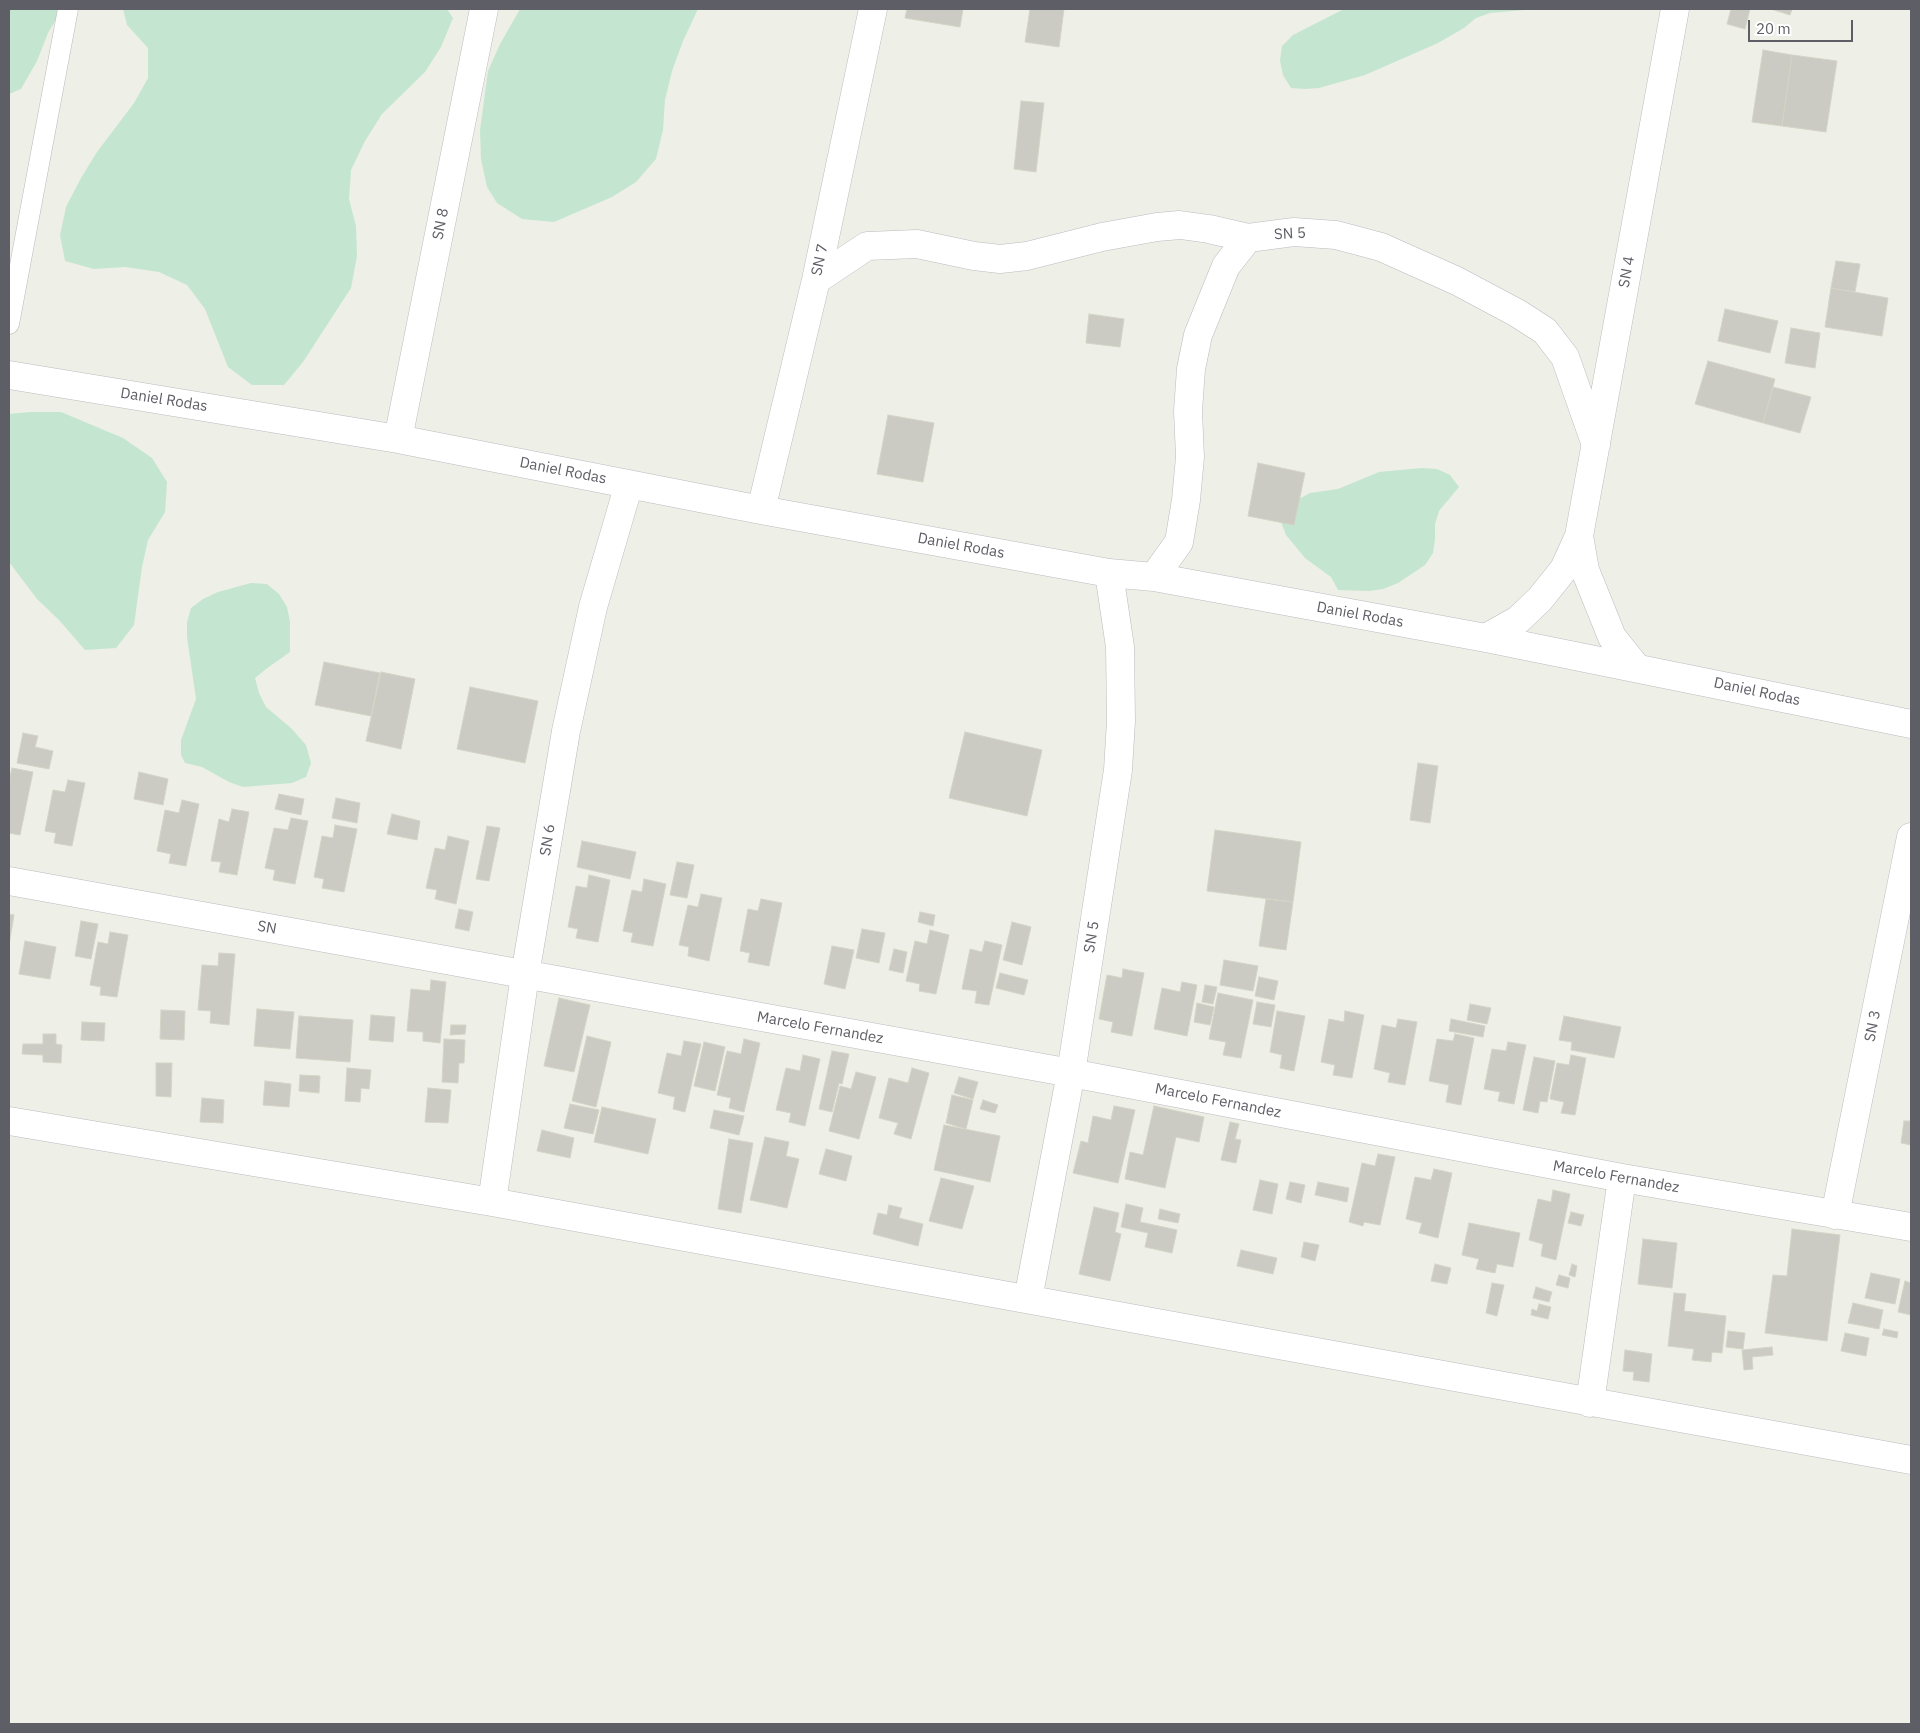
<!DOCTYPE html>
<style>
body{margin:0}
#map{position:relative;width:1920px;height:1733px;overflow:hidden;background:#eeefe6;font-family:"IBM Plex Sans",sans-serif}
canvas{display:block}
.frame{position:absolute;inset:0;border:10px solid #5e5e66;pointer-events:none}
.scale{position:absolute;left:1748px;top:20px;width:105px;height:22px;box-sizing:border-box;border:2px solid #5e5e66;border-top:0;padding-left:6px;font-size:15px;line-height:18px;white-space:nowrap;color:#5e5e66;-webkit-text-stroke:4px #fff;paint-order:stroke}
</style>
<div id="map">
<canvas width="1920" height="1733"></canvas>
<div class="frame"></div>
<div class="scale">20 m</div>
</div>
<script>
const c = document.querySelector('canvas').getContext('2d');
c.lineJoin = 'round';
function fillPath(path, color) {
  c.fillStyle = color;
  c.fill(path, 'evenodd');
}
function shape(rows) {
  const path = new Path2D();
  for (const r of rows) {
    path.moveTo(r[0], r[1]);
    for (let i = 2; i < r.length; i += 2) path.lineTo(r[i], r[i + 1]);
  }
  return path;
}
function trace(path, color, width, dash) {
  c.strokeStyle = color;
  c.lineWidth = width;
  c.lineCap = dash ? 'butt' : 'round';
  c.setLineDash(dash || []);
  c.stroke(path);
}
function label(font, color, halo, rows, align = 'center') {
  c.font = font + ' "IBM Plex Sans",sans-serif';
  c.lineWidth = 4;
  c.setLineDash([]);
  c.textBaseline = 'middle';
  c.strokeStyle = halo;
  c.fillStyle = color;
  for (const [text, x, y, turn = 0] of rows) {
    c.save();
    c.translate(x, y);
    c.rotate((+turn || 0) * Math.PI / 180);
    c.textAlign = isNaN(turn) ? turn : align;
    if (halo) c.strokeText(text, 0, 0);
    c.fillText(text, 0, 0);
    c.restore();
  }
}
const green = shape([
 [9,9,62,9,48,33,37,61,21,89,9,94],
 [123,9,447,9,453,18,441,47,425,72,382,114,365,141,351,170,349,199,356,226,357,256,351,288,303,362,284,385,252,385,228,367,205,309,187,285,159,272,125,267,94,269,65,261,60,235,66,207,81,178,97,152,134,103,148,78,148,48,127,25],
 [520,9,698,9,683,41,672,71,665,100,663,130,656,159,636,182,612,197,554,222,522,219,497,203,487,187,481,159,480,130,488,71,500,44],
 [1344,9,1536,9,1490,13,1476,18,1464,28,1438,43,1365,75,1319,88,1305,89,1291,88,1283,75,1280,61,1282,46,1293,35],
 [30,412,61,412,123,438,152,458,167,482,165,512,148,540,142,567,134,625,116,648,85,650,59,620,37,599,9,562,9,414],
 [1422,468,1437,469,1450,475,1459,487,1439,511,1435,524,1435,539,1433,553,1425,565,1398,583,1383,589,1369,591,1338,590,1331,577,1305,558,1286,535,1281,522,1297,500,1310,493,1338,489,1379,472],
 [251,583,267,584,279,594,287,607,290,622,290,652,266,669,255,678,259,693,266,707,292,729,306,745,311,763,306,777,292,783,243,787,229,782,202,767,185,763,181,755,181,740,196,699,187,637,187,622,191,608,203,599,218,592]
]);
const building = shape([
 [907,9,963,9,960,27,905,18,907,9],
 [1030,9,1064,9,1059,47,1025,42,1030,9],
 [1731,9,1750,9,1745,29,1727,24,1731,9],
 [1771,9,1792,9,1790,15,1771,9],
 [1763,50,1792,55,1782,126,1752,122,1763,50],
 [1792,55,1837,61,1826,132,1782,126,1792,55],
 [1021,101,1044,103,1036,172,1014,169,1021,101],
 [1836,261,1860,264,1855,292,1831,288,1836,261],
 [1831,288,1888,298,1882,336,1825,327,1831,288],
 [1725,309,1778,321,1770,353,1718,341,1725,309],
 [1089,314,1124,319,1120,347,1086,343,1089,314],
 [1791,328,1820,333,1815,368,1785,363,1791,328],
 [1708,361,1775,379,1763,423,1695,404,1708,361],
 [1773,387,1811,397,1800,433,1763,423,1773,387],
 [888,415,934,423,923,482,877,474,888,415],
 [1258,463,1305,473,1294,525,1248,516,1258,463],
 [324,662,380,673,371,716,315,705,324,662],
 [381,672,415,679,401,749,366,741,381,672],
 [470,687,538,701,525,763,457,749,470,687],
 [965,732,1042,750,1027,816,949,798,965,732],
 [23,733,38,736,35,747,53,751,49,769,17,763,23,733],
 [1418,763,1438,766,1430,823,1410,820,1418,763],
 [12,768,33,772,20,835,9,833,9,781,12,768],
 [139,772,168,779,163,805,134,799,139,772],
 [68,780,85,783,72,846,54,843,56,833,45,831,53,790,65,792,68,780],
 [279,794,304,799,301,815,275,809,279,794],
 [336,798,360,803,357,823,332,818,336,798],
 [182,800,199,804,186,866,169,863,171,854,157,851,165,810,179,813,182,800],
 [232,809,249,812,237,875,219,872,221,862,211,861,219,819,229,822,232,809],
 [392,814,420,821,417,840,387,834,392,814],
 [291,818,308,821,295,884,273,880,275,870,265,868,274,828,288,830,291,818],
 [335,825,357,829,344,892,322,888,324,879,314,877,322,836,333,838,335,825],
 [487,826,500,828,489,881,476,879,487,826],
 [1215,830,1301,842,1293,902,1207,891,1215,830],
 [448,836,469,841,456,904,435,899,437,890,426,888,435,848,445,850,448,836],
 [582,841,636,852,630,879,577,867,582,841],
 [677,862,694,865,687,898,670,895,677,862],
 [589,875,610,880,598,942,576,938,578,929,568,927,576,886,587,888,589,875],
 [644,879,666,884,653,946,631,942,633,933,623,931,632,890,642,892,644,879],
 [701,894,722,898,709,961,688,956,689,947,679,945,688,905,698,907,701,894],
 [761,899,782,903,769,966,748,962,750,953,740,951,748,909,758,911,761,899],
 [1266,899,1293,902,1286,950,1259,946,1266,899],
 [459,909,473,912,469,931,455,928,459,909],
 [920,912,935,915,933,926,918,922,920,912],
 [9,914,14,915,9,945,9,914],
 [81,921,98,924,91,959,75,956,81,921],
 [1012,922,1031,927,1022,965,1003,960,1012,922],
 [862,929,885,933,879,963,856,958,862,929],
 [930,930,949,935,936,994,919,991,920,984,906,981,915,941,927,944,930,930],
 [110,932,128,935,117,997,100,995,101,987,90,985,98,942,108,944,110,932],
 [25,941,56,947,50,979,19,974,25,941],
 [985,941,1002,945,989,1005,975,1003,977,991,962,989,970,949,982,952,985,941],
 [832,946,854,950,845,989,824,984,832,946],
 [894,949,907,952,903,973,889,970,894,949],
 [219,953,235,954,229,1025,210,1023,211,1011,198,1010,202,965,218,966,219,953],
 [1224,960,1258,966,1253,991,1220,985,1224,960],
 [1123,969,1144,973,1132,1036,1111,1032,1113,1022,1099,1019,1107,975,1122,978,1123,969],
 [1000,973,1028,980,1024,995,996,988,1000,973],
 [1259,977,1278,981,1274,1000,1255,996,1259,977],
 [431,980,446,982,440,1043,423,1041,423,1032,407,1031,411,989,430,991,431,980],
 [1182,982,1197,985,1187,1036,1154,1029,1162,988,1180,992,1182,982],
 [1205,985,1217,987,1213,1004,1202,1002,1205,985],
 [1218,993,1253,1000,1241,1058,1223,1055,1226,1042,1209,1039,1218,993],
 [559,998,590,1005,574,1072,544,1066,559,998],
 [1257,1002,1275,1005,1271,1027,1253,1024,1257,1002],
 [1197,1003,1214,1007,1210,1025,1194,1022,1197,1003],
 [1470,1004,1491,1008,1487,1024,1467,1020,1470,1004],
 [257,1009,294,1012,290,1049,254,1046,257,1009],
 [161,1010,185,1011,184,1040,160,1039,161,1010],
 [1277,1011,1305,1016,1294,1071,1280,1068,1282,1055,1270,1052,1277,1011],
 [1345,1011,1364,1015,1352,1078,1333,1075,1335,1065,1321,1062,1329,1019,1344,1022,1345,1011],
 [371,1015,395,1017,393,1042,369,1040,371,1015],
 [299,1016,353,1020,350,1062,296,1058,299,1016],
 [1564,1016,1621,1027,1614,1058,1571,1050,1572,1042,1559,1040,1564,1016],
 [1398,1019,1417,1022,1405,1085,1388,1082,1390,1073,1374,1069,1382,1025,1396,1028,1398,1019],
 [1451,1019,1485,1026,1483,1037,1449,1031,1451,1019],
 [82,1022,105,1023,104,1041,81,1040,82,1022],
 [451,1025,466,1025,465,1034,450,1035,451,1025],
 [43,1034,56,1034,56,1044,62,1045,61,1063,43,1062,43,1055,22,1054,23,1044,43,1044,43,1034],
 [1455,1034,1474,1038,1461,1105,1446,1102,1449,1085,1429,1081,1437,1039,1453,1041,1455,1034],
 [587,1036,611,1042,596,1107,572,1101,587,1036],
 [444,1039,465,1040,464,1063,459,1063,458,1083,442,1082,444,1039],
 [744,1039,760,1043,744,1112,729,1108,731,1098,717,1095,727,1051,741,1054,744,1039],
 [684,1041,701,1044,685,1112,673,1109,675,1097,658,1093,667,1053,681,1056,684,1041],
 [704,1042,725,1047,715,1091,694,1086,704,1042],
 [1508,1042,1526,1045,1514,1104,1498,1101,1500,1092,1484,1089,1492,1049,1506,1051,1508,1042],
 [832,1051,849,1054,842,1084,839,1083,832,1112,819,1109,832,1051],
 [803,1055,820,1059,805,1126,789,1122,791,1113,776,1110,786,1068,800,1071,803,1055],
 [1571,1055,1586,1058,1575,1115,1561,1113,1564,1102,1550,1099,1557,1063,1569,1065,1571,1055],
 [1534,1057,1555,1061,1547,1102,1540,1101,1538,1113,1523,1110,1534,1057],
 [156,1063,172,1063,171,1097,156,1096,156,1063],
 [347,1068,371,1070,369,1089,361,1088,360,1102,345,1101,347,1068],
 [912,1068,929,1073,911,1139,894,1134,898,1123,879,1118,889,1078,908,1083,912,1068],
 [856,1072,876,1077,859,1139,829,1131,840,1086,851,1089,856,1072],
 [300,1075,320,1076,319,1093,299,1091,300,1075],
 [959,1077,978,1082,973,1099,954,1093,959,1077],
 [265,1081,291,1084,289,1107,263,1105,265,1081],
 [428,1088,451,1090,448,1123,425,1122,428,1088],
 [952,1095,973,1100,966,1129,946,1123,952,1095],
 [202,1098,224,1100,223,1123,200,1122,202,1098],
 [983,1100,998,1105,995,1113,980,1109,983,1100],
 [570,1104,599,1110,593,1134,564,1128,570,1104],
 [1114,1106,1135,1110,1118,1183,1073,1173,1081,1141,1088,1143,1093,1116,1111,1120,1114,1106],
 [1154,1106,1204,1117,1199,1142,1176,1137,1165,1188,1125,1179,1130,1152,1143,1155,1154,1106],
 [602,1107,656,1119,648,1154,594,1142,602,1107],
 [714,1110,744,1116,739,1135,710,1128,714,1110],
 [1904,1121,1911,1121,1911,1145,1901,1143,1904,1121],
 [1230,1122,1239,1124,1235,1139,1241,1140,1236,1163,1221,1160,1230,1122],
 [944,1125,1000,1136,990,1182,934,1170,944,1125],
 [542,1130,574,1138,570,1158,537,1151,542,1130],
 [765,1137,789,1142,786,1156,799,1159,787,1208,750,1200,765,1137],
 [729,1139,753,1143,741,1213,718,1209,729,1139],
 [826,1149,852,1156,846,1181,819,1174,826,1149],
 [1378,1154,1395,1157,1380,1225,1364,1222,1363,1226,1349,1222,1362,1163,1375,1166,1378,1154],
 [1434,1169,1452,1173,1438,1238,1419,1233,1422,1223,1406,1219,1415,1177,1431,1180,1434,1169],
 [941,1178,974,1186,962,1229,929,1221,941,1178],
 [1260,1180,1278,1184,1272,1214,1253,1210,1260,1180],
 [1290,1182,1305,1185,1301,1203,1286,1199,1290,1182],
 [1318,1182,1349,1188,1347,1202,1315,1195,1318,1182],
 [1553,1190,1570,1194,1556,1260,1541,1256,1543,1244,1529,1240,1538,1199,1551,1202,1553,1190],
 [1126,1204,1143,1208,1140,1222,1177,1230,1172,1253,1145,1247,1148,1233,1121,1227,1126,1204],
 [889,1205,902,1208,899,1218,923,1224,918,1246,873,1234,878,1213,887,1215,889,1205],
 [1094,1207,1119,1213,1115,1232,1121,1234,1110,1281,1079,1274,1094,1207],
 [1160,1209,1180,1214,1178,1223,1158,1219,1160,1209],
 [1571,1212,1584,1215,1581,1226,1568,1223,1571,1212],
 [1469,1223,1520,1233,1513,1267,1497,1264,1495,1273,1476,1269,1479,1259,1462,1255,1469,1223],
 [1792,1229,1840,1235,1827,1341,1765,1333,1773,1275,1787,1276,1792,1229],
 [1643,1239,1677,1243,1672,1288,1638,1284,1643,1239],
 [1304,1242,1319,1245,1315,1261,1301,1257,1304,1242],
 [1241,1250,1277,1258,1273,1274,1237,1266,1241,1250],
 [1435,1264,1451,1268,1447,1284,1431,1281,1435,1264],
 [1572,1264,1577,1266,1575,1277,1569,1275,1572,1264],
 [1871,1273,1900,1279,1895,1304,1865,1298,1871,1273],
 [1559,1275,1570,1278,1568,1288,1556,1285,1559,1275],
 [1905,1281,1911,1283,1911,1315,1898,1312,1905,1281],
 [1492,1283,1504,1285,1497,1316,1486,1313,1492,1283],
 [1536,1287,1552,1292,1549,1302,1533,1298,1536,1287],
 [1674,1293,1686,1294,1684,1311,1726,1316,1722,1353,1712,1352,1711,1362,1692,1360,1694,1349,1668,1346,1674,1293],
 [1853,1303,1883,1310,1879,1329,1848,1323,1853,1303],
 [1539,1304,1551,1307,1548,1319,1531,1315,1532,1309,1537,1311,1539,1304],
 [1884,1329,1898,1332,1897,1338,1882,1335,1884,1329],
 [1728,1331,1745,1333,1743,1349,1726,1347,1728,1331],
 [1845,1333,1869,1338,1866,1356,1841,1351,1845,1333],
 [1772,1347,1773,1355,1752,1357,1753,1369,1744,1370,1742,1350,1772,1347],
 [1625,1350,1652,1354,1649,1382,1633,1380,1634,1372,1623,1371,1625,1350]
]);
const service = shape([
 [9,324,68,9]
]);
const minor = shape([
 [816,280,867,246,917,244,974,256,1000,259,1027,256,1102,237,1157,227,1180,225,1209,229,1248,238],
 [9,375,398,439,761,510,1109,573,1154,577,1486,638,1911,724],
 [398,439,484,9],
 [761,510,816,280,873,9],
 [1579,536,1585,570,1612,637,1636,667],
 [1154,577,1179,542,1186,500,1190,457,1188,411,1191,369,1198,335,1226,266,1248,238,1294,232,1336,235,1381,247,1457,281,1517,313,1545,331,1565,357,1596,445],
 [1486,638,1518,620,1540,599,1564,569,1579,536,1675,9],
 [9,881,1071,1073,1622,1178,1911,1227],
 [9,1121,492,1202,1911,1460],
 [492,1202,525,975,566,731,593,607,629,484],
 [1835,1215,1911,837],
 [1028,1299,1071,1073,1118,770,1121,721,1120,647,1109,573],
 [1590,1403,1622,1178]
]);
const streetNames = [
 ["SN 8",441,224,-79],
 ["SN 5",1290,234,-3],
 ["SN 7",820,260,-78],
 ["SN 4",1627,272,-80],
 ["Daniel Rodas",164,400,9],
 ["Daniel Rodas",563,471,11],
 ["Daniel Rodas",961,546,10],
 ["Daniel Rodas",1360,615,10],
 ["Daniel Rodas",1757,692,12],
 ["SN 6",548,840,-81],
 ["SN",267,928,10],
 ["SN 5",1092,937,-81],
 ["SN 3",1873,1026,-79],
 ["Marcelo Fernandez",820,1028,10],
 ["Marcelo Fernandez",1218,1101,11],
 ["Marcelo Fernandez",1616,1177,10]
];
fillPath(green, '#c4e6d1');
fillPath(building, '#cbcbc3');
trace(building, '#d3d4c5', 1);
trace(service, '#bbbbc1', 21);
trace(minor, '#bbbbc1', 29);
trace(service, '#fff', 20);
trace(minor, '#fff', 28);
label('15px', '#5e5e66', '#fff', streetNames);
</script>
